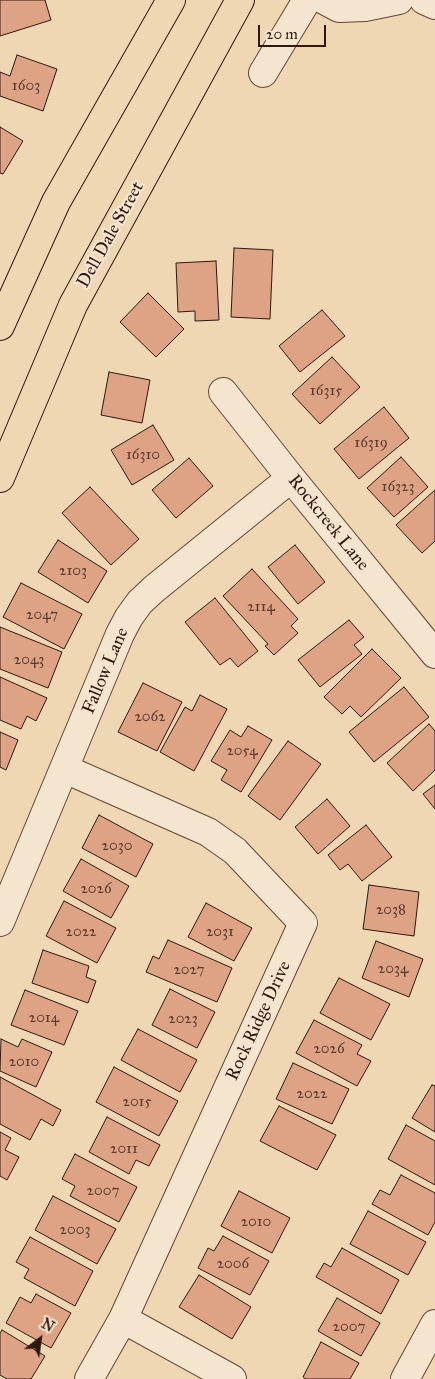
<!DOCTYPE html>
<style>
body{margin:0}
#map{position:relative;width:435px;height:1379px;overflow:hidden;background:#efd7b4;font-family:"IM FELL Great Primer",serif}
canvas{display:block}
.north{position:absolute;left:15px;top:1314px;width:50px;height:50px;-webkit-text-stroke:4px #f5e5ce;paint-order:stroke;rotate:30deg;font-size:14px;font-weight:700;line-height:20px;text-align:center;color:#2f170e}
.north::after{content:'';display:block;margin:auto;width:18px;height:22px;background:#2f170e;clip-path:polygon(50% 0,100% 100%,50% 72%,0 100%)}
.scale{position:absolute;left:258px;top:25px;width:68px;height:22px;box-sizing:border-box;border:2px solid #2f170e;border-top:0;padding-left:6px;font-size:15px;line-height:18px;white-space:nowrap;color:#2f170e;-webkit-text-stroke:4px #f5e5ce;paint-order:stroke}
</style>
<div id="map">
<canvas width="435" height="1379"></canvas>
<div class="north">N</div>
<div class="scale">20 m</div>
</div>
<script>
const c = document.querySelector('canvas').getContext('2d');
c.lineJoin = 'round';
function fillPath(path, color) {
  c.fillStyle = color;
  c.fill(path, 'evenodd');
}
function shape(rows) {
  const path = new Path2D();
  for (const r of rows) {
    path.moveTo(r[0], r[1]);
    for (let i = 2; i < r.length; i += 2) path.lineTo(r[i], r[i + 1]);
  }
  return path;
}
function trace(path, color, width, dash) {
  c.strokeStyle = color;
  c.lineWidth = width;
  c.lineCap = dash ? 'butt' : 'round';
  c.setLineDash(dash || []);
  c.stroke(path);
}
function label(font, color, halo, rows, align = 'center') {
  c.font = font + ' "IM FELL Great Primer",serif';
  c.lineWidth = 4.5;
  c.setLineDash([]);
  c.textBaseline = 'middle';
  c.strokeStyle = halo;
  c.fillStyle = color;
  for (const [text, x, y, turn = 0] of rows) {
    c.save();
    c.translate(x, y);
    c.rotate((+turn || 0) * Math.PI / 180);
    c.textAlign = isNaN(turn) ? turn : align;
    if (halo) c.strokeText(text, 0, 0);
    c.fillText(text, 0, 0);
    c.restore();
  }
}
const building = shape([
 [0,0,45,0,51,20,0,36,0,0],
 [17,55,57,69,43,111,0,96,0,72,10,76,17,55],
 [0,127,23,141,3,174,0,173,0,127],
 [234,248,273,250,270,319,231,317,234,248],
 [216,261,219,320,195,321,195,311,178,312,176,263,216,261],
 [148,293,184,329,156,357,120,322,148,293],
 [322,310,345,336,300,372,279,346,322,310],
 [332,357,360,387,320,424,292,394,332,357],
 [109,372,150,380,142,423,101,415,109,372],
 [384,407,409,438,359,479,334,449,384,407],
 [153,425,174,460,132,485,111,450,153,425],
 [401,457,428,487,394,517,367,488,401,457],
 [189,458,213,486,176,518,152,490,189,458],
 [90,487,139,539,111,565,62,513,90,487],
 [435,490,435,541,422,553,396,525,435,490],
 [58,540,107,571,88,603,38,572,58,540],
 [295,545,325,582,298,604,268,567,295,545],
 [252,569,298,619,291,626,298,633,274,655,265,646,268,644,223,596,252,569],
 [21,583,82,614,64,649,3,617,21,583],
 [215,598,258,651,238,667,230,658,220,665,185,622,215,598],
 [349,620,364,637,354,645,362,654,320,687,298,660,349,620],
 [0,627,62,652,48,688,0,669,0,627],
 [372,649,401,678,361,717,350,706,342,714,324,697,372,649],
 [0,677,47,698,36,721,27,716,21,729,0,720,0,677],
 [143,683,182,702,157,751,118,732,143,683],
 [404,687,429,717,374,762,349,732,404,687],
 [200,695,227,709,194,771,160,752,185,707,192,711,200,695],
 [429,724,435,731,435,770,413,791,387,763,429,724],
 [248,726,272,740,241,792,221,780,227,770,211,761,230,730,241,737,248,726],
 [0,732,18,740,6,770,0,767,0,732],
 [288,741,321,764,280,820,248,796,288,741],
 [435,785,435,809,423,794,435,785],
 [327,799,350,826,318,854,295,827,327,799],
 [99,815,153,844,136,877,82,848,99,815],
 [366,825,392,857,362,881,348,864,340,870,328,855,366,825],
 [81,859,129,886,111,918,63,891,81,859],
 [369,885,419,892,414,936,363,929,369,885],
 [64,901,116,928,97,963,46,936,64,901],
 [206,903,252,928,234,961,188,937,206,903],
 [168,940,232,968,217,1002,146,972,153,956,159,959,168,940],
 [376,941,423,959,409,997,362,978,376,941],
 [43,950,89,966,86,977,96,981,88,1003,32,983,43,950],
 [339,978,390,1004,371,1040,320,1013,339,978],
 [170,989,215,1012,197,1048,152,1025,170,989],
 [25,990,78,1011,64,1045,11,1025,25,990],
 [314,1020,362,1045,357,1054,371,1061,357,1086,296,1053,314,1020],
 [138,1029,197,1060,180,1092,121,1060,138,1029],
 [1,1039,18,1047,22,1039,52,1052,36,1087,0,1071,1,1039],
 [293,1063,349,1089,332,1124,276,1099,293,1063],
 [114,1067,178,1101,159,1136,96,1102,114,1067],
 [0,1077,61,1110,53,1126,41,1119,30,1140,0,1124,0,1077],
 [432,1085,435,1086,435,1132,412,1118,432,1085],
 [279,1106,336,1135,317,1170,260,1141,279,1106],
 [107,1117,160,1145,149,1166,136,1160,129,1174,89,1152,107,1117],
 [406,1125,435,1141,435,1185,388,1159,406,1125],
 [0,1132,11,1138,5,1150,19,1157,7,1180,0,1176,0,1132],
 [75,1154,137,1187,119,1222,70,1196,75,1186,62,1179,75,1154],
 [401,1175,435,1193,435,1222,428,1235,372,1204,380,1190,390,1195,401,1175],
 [239,1191,290,1218,272,1253,221,1226,239,1191],
 [53,1196,116,1229,97,1264,35,1230,53,1196],
 [368,1211,426,1242,408,1275,350,1244,368,1211],
 [223,1236,269,1261,250,1295,198,1268,208,1248,214,1251,223,1236],
 [30,1237,93,1271,75,1306,24,1278,29,1269,16,1262,30,1237],
 [342,1248,399,1280,381,1314,316,1277,324,1263,331,1267,342,1248],
 [199,1275,251,1307,232,1339,179,1307,199,1275],
 [36,1294,71,1313,51,1348,6,1323,20,1297,31,1303,36,1294],
 [337,1298,380,1323,361,1356,318,1331,337,1298],
 [2,1330,45,1356,31,1379,7,1379,0,1375,0,1333,2,1330],
 [321,1342,359,1363,350,1379,306,1379,303,1377,321,1342]
]);
const minor = shape([
 [324,0,339,8,365,7,399,0],
 [424,0,435,5],
 [263,73,307,0],
 [223,392,291,478,435,654],
 [65,769,208,832,235,851,303,923,123,1319,89,1379],
 [0,922,120,634,129,617,140,602,154,589,291,478],
 [123,1319,232,1379],
 [405,1379,435,1324]
]);
const major = shape([
 [0,326,56,202,171,0],
 [0,478,73,305,240,0]
]);
const numberNames = [
 ["1603",26,86],
 ["16315",326,391],
 ["16319",371,443],
 ["16310",143,455],
 ["16323",398,487],
 ["2103",73,571],
 ["2114",261,607],
 ["2047",42,615],
 ["2043",29,660],
 ["2062",150,717],
 ["2054",242,751],
 ["2030",117,846],
 ["2026",96,889],
 ["2038",391,910],
 ["2022",81,932],
 ["2031",220,932],
 ["2034",393,969],
 ["2027",189,970],
 ["2014",44,1018],
 ["2023",183,1019],
 ["2026",329,1049],
 ["2010",24,1062],
 ["2022",312,1094],
 ["2015",137,1102],
 ["2011",124,1149],
 ["2007",103,1191],
 ["2010",256,1222],
 ["2003",75,1230],
 ["2006",233,1264],
 ["2007",349,1327]
];
const streetNames = [
 ["Dell Dale Street",111,235,-61],
 ["Rockcreek Lane",328,523,51],
 ["Fallow Lane",106,671,-67],
 ["Rock Ridge Drive",259,1021,-65]
];
fillPath(building, '#dea385');
trace(building, '#2f170e', 1);
trace(minor, '#5f4738', 30);
trace(major, '#2f170e', 30);
trace(minor, '#f5e5ce', 28);
trace(major, '#efd7b4', 28);
label('15px', '#5b3a2c', null, numberNames);
label('18px', '#2f170e', '#f5e5ce', streetNames);
</script>
